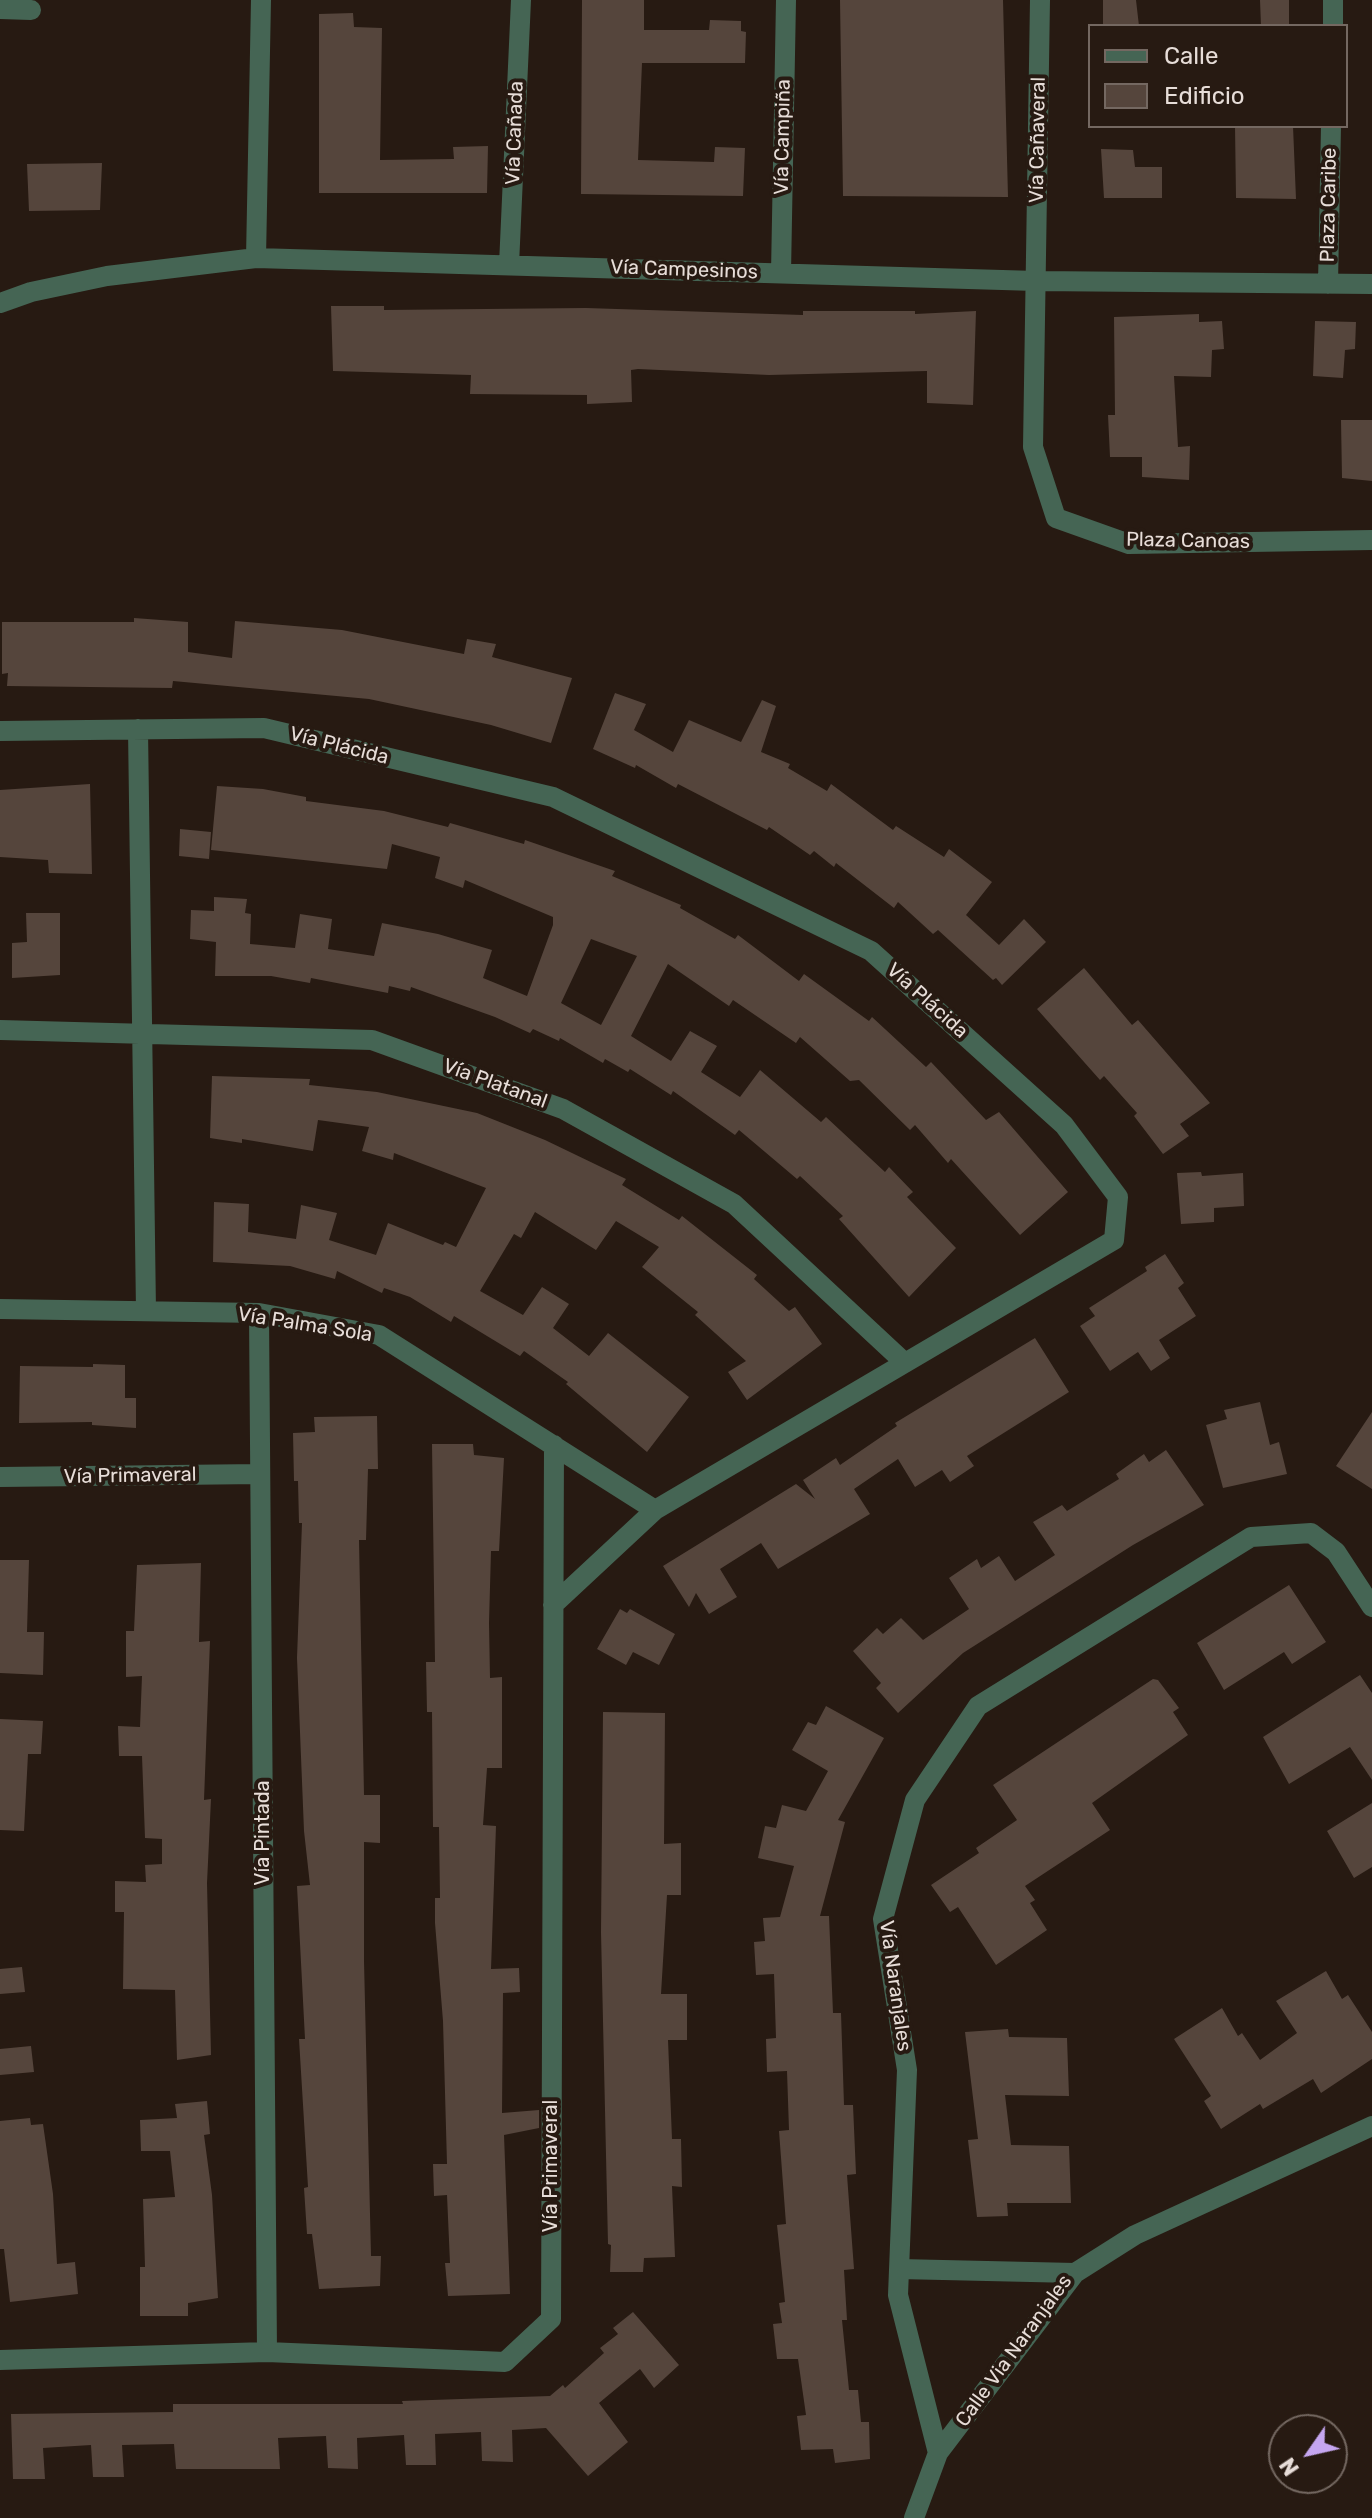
<!DOCTYPE html>
<meta charset="utf-8">
<style>
body{margin:0}
#map{position:relative;width:1372px;height:2518px;overflow:hidden;background:#271a12;font-family:Rubik,sans-serif}
canvas{display:block}
.legend{position:absolute;left:1088px;top:24px;width:260px;height:104px;box-sizing:border-box;background:#271a12;border:2px solid #746861;margin:0;padding:10px 14px;list-style:none;font-size:24px;color:#e7ddd8}
.legend li{display:flex;align-items:center;gap:16px;height:40px}
.legend b{width:40px;border:2px solid #746861}
.north{position:absolute;left:1268px;top:2414px;width:80px;height:80px;box-sizing:border-box;background:#271a12;border:2px solid #746861;border-radius:50%;rotate:236deg;font-size:22px;font-weight:700;line-height:32px;text-align:center;color:#e7ddd8}
.north::after{content:'';display:block;margin:auto;width:28px;height:36px;background:#c5a6f0;clip-path:polygon(50% 0,100% 100%,50% 72%,0 100%)}
</style>
<div id="map">
<canvas width="1372" height="2518"></canvas>
<ul class="legend">
<li><b style="height:10px;background:#456554"></b>Calle</li>
<li><b style="height:22px;background:#55453c"></b>Edificio</li>
</ul>
<div class="north">N</div>
</div>
<script>
const c = document.querySelector('canvas').getContext('2d');
c.lineJoin = 'round';
function fillPath(path, color) {
  c.fillStyle = color;
  c.fill(path, 'evenodd');
}
function shape(rows) {
  const path = new Path2D();
  for (const r of rows) {
    path.moveTo(r[0], r[1]);
    for (let i = 2; i < r.length; i += 2) path.lineTo(r[i], r[i + 1]);
  }
  return path;
}
function trace(path, color, width, dash) {
  c.strokeStyle = color;
  c.lineWidth = width;
  c.lineCap = dash ? 'butt' : 'round';
  c.setLineDash(dash || []);
  c.stroke(path);
}
function label(font, color, halo, rows, align = 'center') {
  c.font = font + ' Rubik,sans-serif';
  c.lineWidth = 8;
  c.setLineDash([]);
  c.textBaseline = 'middle';
  c.strokeStyle = halo;
  c.fillStyle = color;
  for (const [text, x, y, turn = 0] of rows) {
    c.save();
    c.translate(x, y);
    c.rotate((+turn || 0) * Math.PI / 180);
    c.textAlign = isNaN(turn) ? turn : align;
    if (halo) c.strokeText(text, 0, 0);
    c.fillText(text, 0, 0);
    c.restore();
  }
}
const building = shape([
 [582,0,644,0,644,30,709,30,710,20,741,21,741,31,746,32,745,63,642,63,638,160,714,162,715,147,745,148,743,196,581,194],
 [840,0,1003,0,1008,197,843,196],
 [1103,0,1136,0,1139,26,1103,26],
 [1260,0,1289,0,1289,26,1261,26],
 [353,13,354,27,382,28,380,160,454,159,453,147,488,146,487,193,319,193,319,14],
 [1235,126,1293,126,1296,199,1236,198],
 [1101,149,1133,150,1135,167,1162,167,1162,198,1104,198],
 [102,163,100,210,29,211,27,164],
 [331,306,384,306,384,310,586,308,803,315,803,311,915,311,915,314,976,311,973,405,927,403,927,371,769,375,638,369,631,370,632,402,587,404,587,395,470,394,471,375,333,371],
 [1199,314,1199,322,1222,321,1224,349,1212,350,1211,377,1174,376,1178,447,1190,446,1189,480,1142,477,1142,457,1110,457,1108,415,1115,415,1114,317],
 [1315,321,1356,322,1355,349,1345,350,1343,378,1313,376],
 [1341,420,1372,420,1372,481,1342,478],
 [134,618,188,622,188,652,232,658,235,621,342,630,464,654,467,639,496,644,492,657,572,678,551,743,491,725,369,699,173,681,172,688,7,686,8,673,2,674,2,622,134,622],
 [615,693,646,704,634,730,673,752,689,720,741,742,762,700,776,706,761,752,790,764,788,768,827,791,831,784,893,830,896,826,944,857,949,849,992,882,966,915,999,945,1024,919,1046,942,1002,985,996,978,993,980,938,930,933,934,898,902,894,908,836,863,834,867,814,851,810,855,769,827,767,830,678,784,676,788,636,765,635,768,593,749],
 [90,784,92,874,49,873,48,860,0,857,0,790],
 [217,786,263,789,306,797,306,801,384,811,448,827,450,823,524,844,525,840,615,871,612,876,681,905,680,908,735,939,738,935,799,981,804,974,869,1021,872,1017,926,1067,931,1062,986,1120,999,1112,1068,1192,1020,1235,951,1159,948,1163,915,1125,910,1130,859,1080,850,1081,800,1037,796,1043,733,1000,729,1006,668,964,631,1036,671,1061,690,1031,717,1046,701,1072,740,1097,760,1070,821,1122,826,1117,885,1172,889,1167,913,1192,907,1197,956,1248,909,1297,839,1219,843,1216,800,1176,797,1179,739,1130,735,1135,673,1091,671,1095,630,1069,628,1072,605,1059,603,1063,560,1038,559,1041,533,1029,530,1033,495,1017,411,987,410,991,389,986,388,993,311,978,310,983,271,976,215,976,216,942,190,939,191,910,214,911,214,897,247,899,245,913,251,914,250,944,295,948,300,914,332,919,328,949,374,956,382,923,438,934,492,950,483,978,527,996,553,925,553,917,465,880,463,888,435,878,440,857,392,844,387,869,211,850],
 [591,939,637,956,601,1025,561,1003],
 [180,829,211,832,209,859,179,856],
 [26,913,60,913,60,975,12,978,12,943,27,942],
 [1084,968,1132,1025,1138,1020,1210,1103,1180,1124,1189,1136,1163,1154,1134,1116,1137,1113,1104,1076,1100,1080,1037,1009],
 [212,1076,310,1079,309,1085,377,1092,477,1113,545,1140,626,1179,622,1185,679,1220,682,1216,757,1275,754,1279,789,1311,795,1307,822,1344,747,1400,728,1372,746,1361,695,1315,698,1312,642,1267,659,1247,616,1221,596,1250,535,1212,521,1238,514,1234,480,1291,523,1315,542,1287,569,1304,553,1328,589,1356,608,1333,689,1397,647,1452,566,1384,568,1382,524,1351,520,1356,454,1316,451,1322,410,1297,384,1288,382,1293,337,1271,335,1279,290,1266,213,1262,214,1202,249,1204,248,1232,296,1239,301,1205,337,1213,329,1240,376,1255,388,1223,443,1245,445,1242,456,1247,486,1188,394,1153,393,1160,362,1151,369,1127,318,1120,313,1151,242,1139,242,1143,210,1138],
 [1201,1172,1202,1176,1243,1173,1244,1206,1214,1208,1214,1222,1181,1224,1177,1173],
 [1165,1254,1184,1283,1178,1288,1196,1316,1159,1340,1170,1358,1151,1371,1138,1352,1110,1371,1080,1326,1095,1316,1089,1308,1147,1271,1145,1267],
 [1035,1338,1069,1392,967,1456,974,1466,950,1482,942,1470,915,1487,898,1459,854,1489,870,1514,778,1569,761,1543,720,1569,737,1597,709,1614,696,1593,689,1607,663,1566,796,1484,815,1499,803,1480,836,1458,840,1465,897,1426,895,1423],
 [93,1364,125,1365,125,1398,136,1398,136,1428,92,1425,92,1422,19,1423,20,1366,93,1367],
 [1260,1402,1270,1445,1279,1442,1287,1474,1223,1488,1206,1425,1227,1419,1224,1410],
 [1372,1412,1372,1489,1336,1466],
 [377,1416,378,1469,368,1469,366,1540,359,1540,364,1795,380,1795,380,1843,364,1842,364,1961,371,2256,381,2256,380,2286,319,2289,312,2234,307,2234,304,2188,308,2187,299,2039,305,2039,297,1886,310,1885,304,1831,297,1658,302,1523,299,1523,298,1481,294,1481,293,1433,315,1432,314,1417],
 [432,1444,473,1444,474,1455,504,1458,499,1551,491,1551,489,1623,490,1678,502,1677,502,1768,487,1768,483,1825,496,1826,491,1969,519,1968,520,1992,503,1993,502,2113,539,2110,539,2128,504,2135,510,2294,448,2296,445,2263,450,2263,447,2195,434,2196,433,2164,447,2164,443,2021,435,1923,435,1898,440,1898,439,1827,433,1827,432,1712,427,1712,426,1662,435,1662],
 [1166,1450,1204,1505,1133,1545,963,1653,898,1713,876,1688,881,1683,853,1651,877,1628,883,1634,901,1618,923,1640,969,1609,949,1578,977,1559,981,1568,999,1556,1015,1581,1055,1555,1033,1522,1062,1505,1067,1511,1119,1479,1116,1474,1144,1454,1149,1462],
 [0,1560,29,1560,27,1632,44,1632,43,1675,0,1673],
 [201,1563,199,1642,210,1641,204,1800,211,1799,207,1883,211,2055,177,2060,175,1990,123,1989,124,1912,115,1912,115,1881,146,1882,145,1865,162,1864,162,1839,145,1838,142,1756,119,1756,118,1726,140,1727,142,1676,126,1677,126,1631,134,1631,137,1565],
 [1289,1585,1326,1642,1292,1664,1284,1652,1224,1690,1197,1643],
 [620,1609,627,1613,630,1609,675,1634,659,1665,633,1652,626,1665,597,1649],
 [1360,1675,1372,1693,1372,1780,1350,1747,1289,1784,1263,1737],
 [1153,1679,1158,1680,1179,1708,1173,1712,1188,1735,1092,1803,1110,1830,1025,1886,1035,1900,1030,1903,1047,1930,996,1965,958,1907,950,1912,931,1885,979,1853,976,1848,1017,1820,993,1785],
 [826,1706,884,1738,838,1820,845,1822,820,1916,829,1916,833,2013,841,2013,844,2105,853,2105,856,2174,847,2175,854,2269,844,2270,847,2320,842,2320,849,2390,858,2390,861,2422,869,2422,870,2459,835,2463,833,2449,801,2450,797,2416,806,2415,798,2359,777,2359,773,2324,782,2323,779,2303,785,2302,777,2225,786,2224,779,2131,789,2130,787,2071,767,2072,766,2039,776,2038,774,1974,756,1975,754,1942,765,1941,763,1918,780,1917,794,1866,758,1858,765,1826,776,1828,782,1805,806,1811,828,1771,792,1750,808,1722,816,1725],
 [603,1712,665,1713,664,1844,681,1843,681,1895,667,1895,661,1994,687,1994,687,2040,668,2040,672,2139,681,2139,682,2187,672,2186,675,2257,644,2258,643,2272,610,2272,611,2245,608,2244,601,1932],
 [0,1719,43,1721,41,1754,28,1754,24,1831,0,1830],
 [1372,1803,1372,1867,1354,1878,1327,1831],
 [22,1967,25,1992,0,1994,0,1969],
 [1326,1971,1342,1999,1348,1995,1372,2032,1372,2059,1321,2093,1313,2079,1263,2109,1260,2104,1221,2129,1204,2101,1211,2096,1174,2039,1222,2008,1238,2036,1242,2033,1260,2060,1297,2033,1276,2001],
 [1008,2029,1009,2037,1067,2038,1069,2096,1005,2095,1011,2145,1069,2146,1071,2203,1007,2203,1008,2216,977,2217,968,2140,978,2139,965,2032],
 [31,2046,34,2072,0,2075,0,2049],
 [207,2101,210,2134,204,2135,212,2195,218,2298,188,2303,188,2316,140,2316,140,2267,145,2267,143,2199,175,2197,170,2151,141,2151,140,2120,177,2118,175,2104],
 [30,2118,31,2125,43,2124,53,2194,57,2264,75,2262,78,2294,10,2302,4,2249,0,2249,0,2121],
 [633,2312,679,2365,654,2388,640,2369,599,2403,628,2442,588,2476,546,2428,512,2430,513,2462,482,2461,481,2432,435,2434,436,2465,406,2465,404,2435,357,2438,358,2469,328,2468,326,2436,278,2438,280,2469,176,2469,174,2444,122,2445,124,2477,93,2477,91,2445,43,2448,45,2479,13,2479,11,2414,173,2412,173,2404,403,2404,402,2401,550,2396,563,2385,565,2388,604,2353,600,2348,618,2334,613,2328]
]);
const minor = shape([
 [1040,0,1033,447,1056,518,1129,544,1372,540],
 [0,9,31,10],
 [1333,26,1333,0],
 [256,258,261,0],
 [509,265,521,0],
 [781,273,786,0],
 [1328,284,1331,126],
 [0,303,31,292,107,276,256,258,1036,281,1372,284],
 [138,729,146,1311],
 [0,731,264,728,553,797,871,951,1064,1125,1118,1197,1114,1240,655,1510,553,1605],
 [0,1030,372,1040,563,1109,734,1204,905,1363],
 [0,1309,259,1313,379,1335,655,1510],
 [259,1313,267,2352],
 [0,1477,260,1474],
 [899,2269,1075,2273],
 [0,2360,267,2352,505,2362,551,2319,554,1445],
 [938,2453,1075,2273,1135,2235,1372,2126],
 [914,2518,938,2453,898,2295,907,2070,883,1919,915,1800,978,1706,1251,1537,1311,1533,1336,1552,1372,1607]
]);
const streetNames = [
 ["Vía Cañada",515,133,-88],
 ["Vía Campiña",783,137,-89],
 ["Vía Cañaveral",1038,140,-89],
 ["Plaza Caribe",1329,205,-89],
 ["Vía Campesinos",684,270,2],
 ["Plaza Canoas",1188,541,1],
 ["Vía Plácida",339,746,14],
 ["Vía Plácida",927,1001,42],
 ["Vía Platanal",495,1084,20],
 ["Vía Palma Sola",305,1325,9],
 ["Vía Primaveral",130,1476,-1],
 ["Vía Pintada",263,1833,-90],
 ["Vía Naranjales",895,1986,82],
 ["Vía Primaveral",551,2166,-90],
 ["Calle Via Naranjales",1014,2351,-54]
];
fillPath(building, '#55453c');
trace(minor, '#456554', 20);
label('20px', '#e7ddd8', '#271a12', streetNames);
</script>
